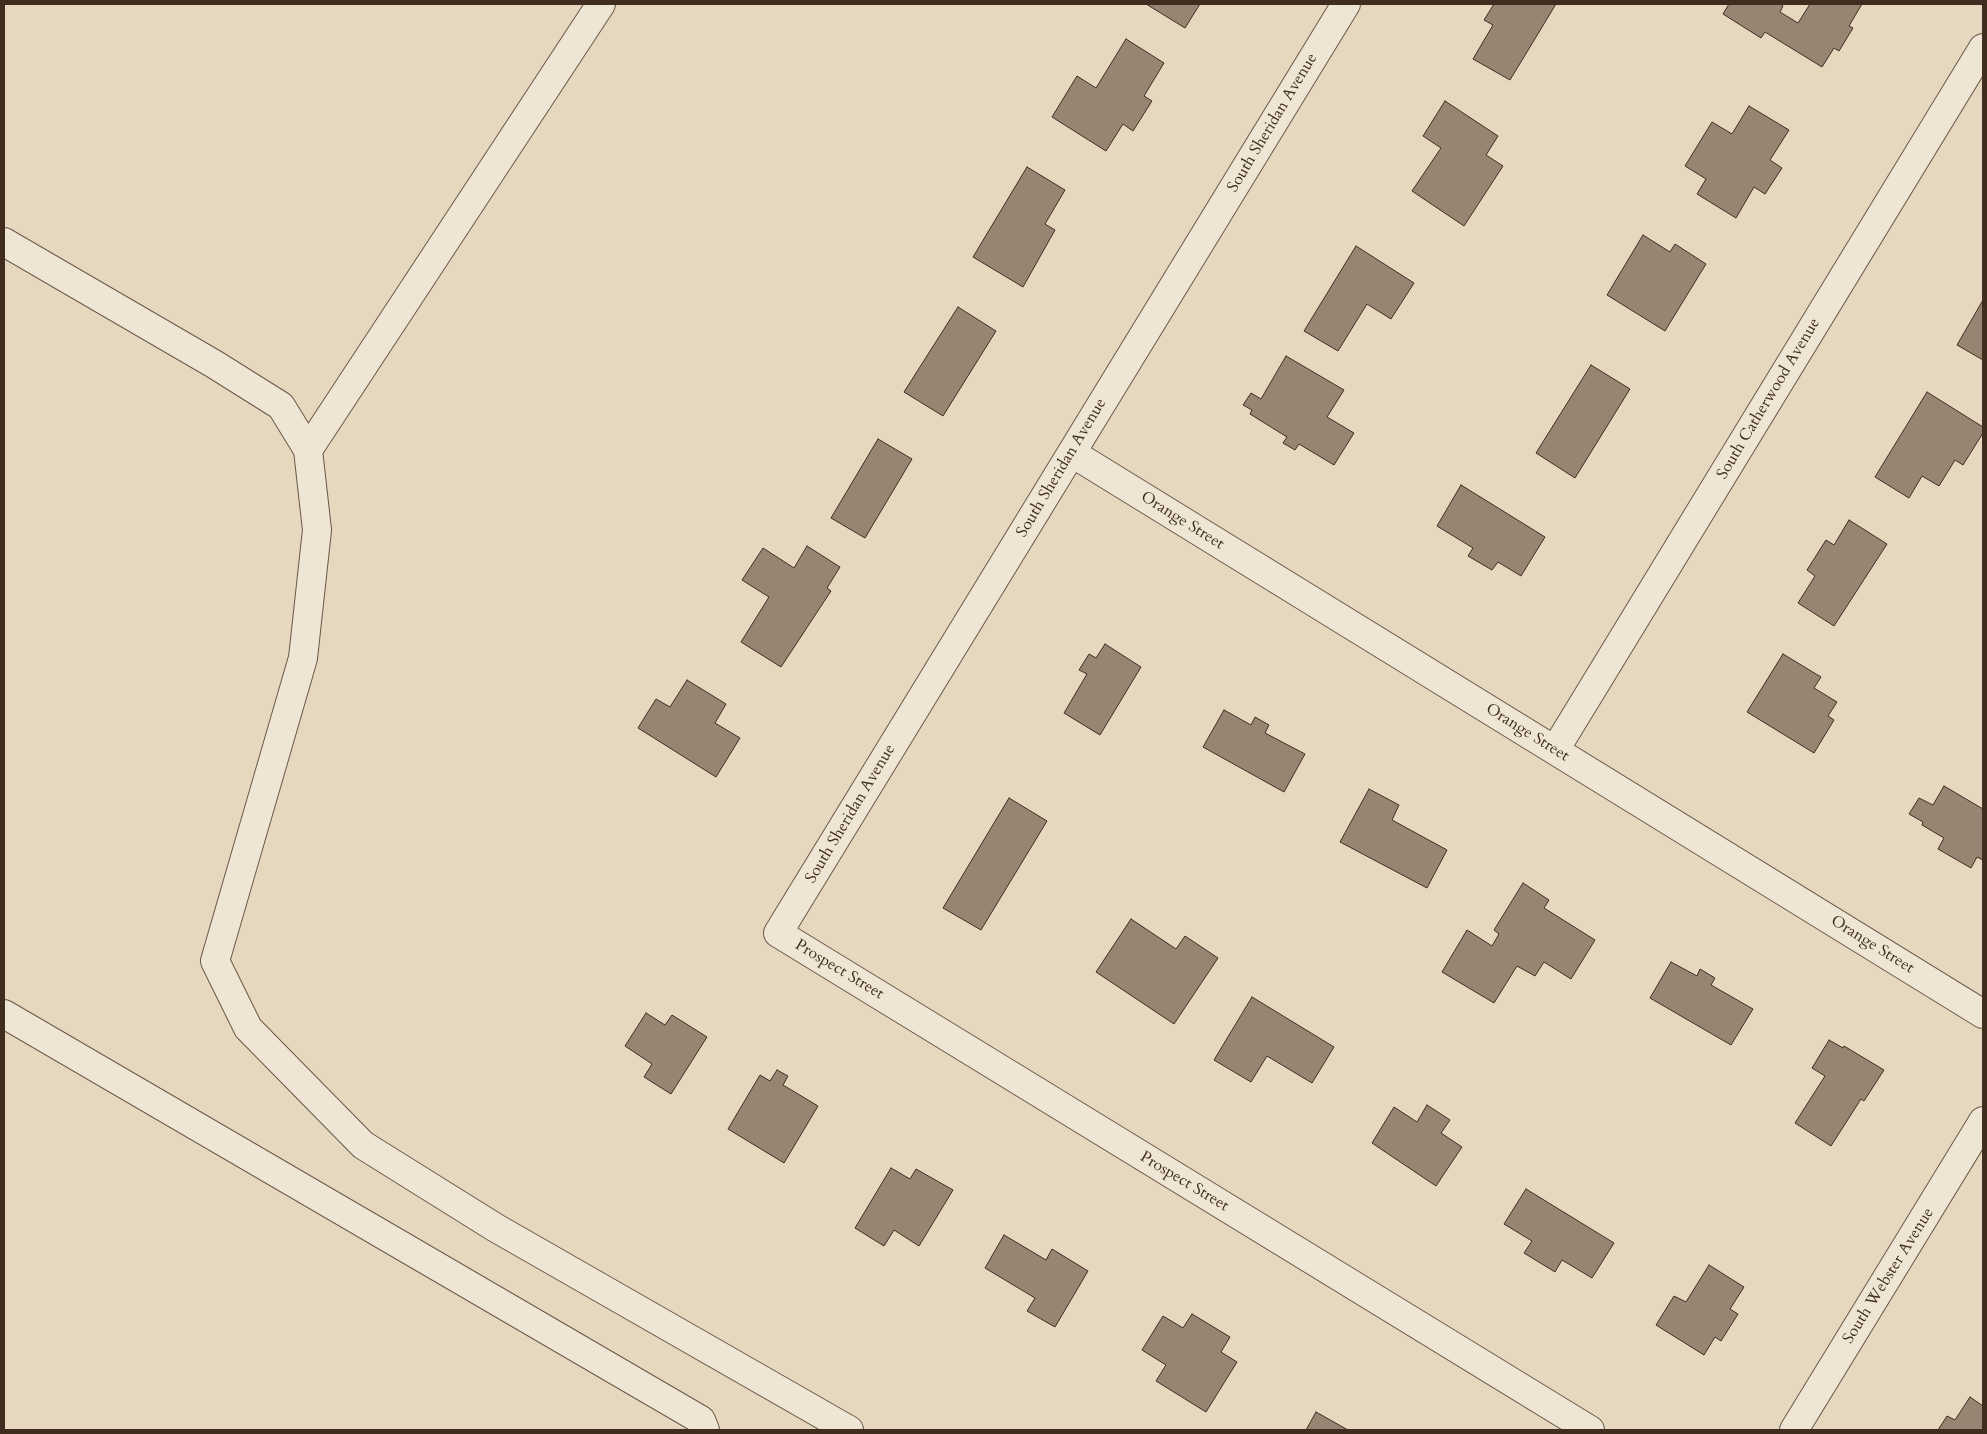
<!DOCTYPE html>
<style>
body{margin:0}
#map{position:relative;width:1987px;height:1434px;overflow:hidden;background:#e6d7bf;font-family:Cardo,serif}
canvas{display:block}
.frame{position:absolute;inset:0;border:5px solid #402d20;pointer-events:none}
</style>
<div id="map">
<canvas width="1987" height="1434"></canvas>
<div class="frame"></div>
</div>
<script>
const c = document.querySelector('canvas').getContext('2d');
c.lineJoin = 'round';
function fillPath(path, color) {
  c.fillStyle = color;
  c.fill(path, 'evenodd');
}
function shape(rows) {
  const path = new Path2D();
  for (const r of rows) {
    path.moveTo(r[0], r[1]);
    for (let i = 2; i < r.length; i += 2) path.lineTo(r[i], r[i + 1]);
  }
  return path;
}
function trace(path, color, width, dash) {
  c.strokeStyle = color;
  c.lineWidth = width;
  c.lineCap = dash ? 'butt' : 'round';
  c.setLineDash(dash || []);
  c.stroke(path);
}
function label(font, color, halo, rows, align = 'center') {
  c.font = font + ' Cardo,serif';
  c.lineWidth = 4.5;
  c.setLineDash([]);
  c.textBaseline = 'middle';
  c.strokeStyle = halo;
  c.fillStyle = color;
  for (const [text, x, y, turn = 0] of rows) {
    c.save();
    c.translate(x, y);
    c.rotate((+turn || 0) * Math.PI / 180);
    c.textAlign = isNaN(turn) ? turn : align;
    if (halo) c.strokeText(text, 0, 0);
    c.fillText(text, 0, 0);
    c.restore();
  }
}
const building = shape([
 [1146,4,1200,4,1185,28,1146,4],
 [1494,4,1556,4,1510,80,1473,59,1493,25,1484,20,1494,4],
 [1729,4,1780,4,1783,6,1780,12,1798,23,1810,4,1862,4,1849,26,1853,28,1839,51,1834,48,1822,67,1765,32,1761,38,1723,14,1729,4],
 [1126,39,1164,63,1144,96,1152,101,1133,131,1123,124,1106,151,1052,117,1077,76,1096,88,1126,39],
 [1445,101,1498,136,1486,155,1503,166,1464,226,1412,191,1441,148,1423,136,1445,101],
 [1749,106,1789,130,1770,160,1782,168,1765,194,1754,187,1736,218,1697,194,1706,179,1685,166,1712,122,1732,134,1749,106],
 [1027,167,1065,190,1045,224,1055,230,1023,287,973,257,1027,167],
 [1643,235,1670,252,1675,244,1706,264,1665,331,1607,295,1643,235],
 [1356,246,1414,283,1391,319,1367,304,1338,351,1304,331,1356,246],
 [1983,300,1983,360,1957,345,1983,300],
 [958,307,996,331,943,416,904,392,958,307],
 [1286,356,1344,390,1327,417,1354,433,1334,465,1299,444,1295,450,1283,443,1287,437,1250,414,1252,410,1243,405,1251,393,1261,399,1286,356],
 [1591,365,1630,389,1575,478,1536,453,1591,365],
 [1927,392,1983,427,1983,433,1963,465,1955,460,1939,486,1922,476,1909,498,1875,477,1927,392],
 [878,439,912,459,865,538,831,518,878,439],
 [1461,485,1545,537,1521,576,1498,562,1492,570,1468,556,1473,548,1437,526,1461,485],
 [1849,520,1887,544,1834,626,1798,603,1815,576,1807,570,1826,540,1834,545,1849,520],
 [807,546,840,567,827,588,831,591,781,667,741,642,769,597,742,580,763,548,794,568,807,546],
 [1105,644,1141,667,1100,735,1064,713,1087,674,1079,670,1089,654,1096,658,1105,644],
 [1783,654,1821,677,1814,688,1837,702,1828,716,1834,720,1814,753,1747,712,1783,654],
 [687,680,726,704,715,723,740,738,716,777,638,728,656,699,670,707,687,680],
 [1224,710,1251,725,1255,717,1269,725,1265,733,1305,754,1284,792,1203,747,1224,710],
 [1944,786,1983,809,1983,860,1977,857,1971,868,1938,849,1944,838,1922,825,1923,822,1909,814,1919,798,1933,805,1944,786],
 [1369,789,1399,805,1392,820,1447,850,1427,888,1340,842,1369,789],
 [1009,798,1047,821,981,930,943,908,1009,798],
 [1523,883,1549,900,1544,908,1595,940,1571,979,1544,962,1535,976,1517,966,1494,1003,1442,972,1467,930,1492,946,1499,934,1494,930,1523,883],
 [1131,919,1176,949,1185,936,1218,958,1174,1024,1096,972,1131,919],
 [1671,962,1697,976,1700,969,1715,978,1711,985,1753,1009,1731,1045,1650,998,1671,962],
 [1252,997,1334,1047,1312,1083,1267,1056,1251,1082,1214,1060,1252,997],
 [646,1013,665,1025,672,1015,707,1037,671,1094,644,1077,652,1064,625,1046,646,1013],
 [1829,1040,1843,1048,1844,1046,1884,1070,1864,1101,1861,1099,1831,1146,1795,1123,1825,1076,1812,1068,1829,1040],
 [777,1070,788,1076,783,1085,818,1106,784,1163,728,1129,760,1075,770,1081,777,1070],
 [1427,1105,1450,1120,1441,1133,1462,1147,1436,1186,1372,1143,1394,1107,1417,1122,1427,1105],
 [891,1168,910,1179,916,1169,953,1190,919,1246,894,1230,884,1246,855,1228,891,1168],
 [1526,1189,1614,1243,1592,1278,1562,1260,1555,1272,1524,1253,1532,1241,1504,1224,1526,1189],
 [1004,1235,1046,1260,1052,1249,1088,1271,1055,1327,1027,1311,1035,1298,985,1268,1004,1235],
 [1709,1265,1744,1287,1730,1309,1738,1314,1721,1341,1715,1337,1704,1355,1656,1325,1674,1296,1686,1302,1709,1265],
 [1192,1314,1230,1337,1221,1352,1237,1362,1206,1412,1156,1381,1166,1365,1142,1350,1163,1316,1183,1328,1192,1314],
 [1970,1397,1983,1406,1983,1430,1938,1430,1947,1416,1955,1420,1970,1397],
 [1316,1412,1348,1430,1306,1430,1316,1412]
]);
const minor = shape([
 [1346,4,778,933,1590,1430],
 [4,242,214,364,281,406,308,450,317,530,303,658,215,961,248,1028,363,1145,496,1228,849,1430],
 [308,450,601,4],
 [1072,453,1983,1014],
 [1555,750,1983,48],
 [4,1014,701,1420,705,1430],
 [1794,1430,1983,1121]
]);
const streetNames = [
 ["South Sheridan Avenue",1273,123,-59],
 ["South Catherwood Avenue",1769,399,-59],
 ["South Sheridan Avenue",1062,468,-59],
 ["Orange Street",1182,521,32],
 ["Orange Street",1527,733,32],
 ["South Sheridan Avenue",851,814,-59],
 ["Orange Street",1872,945,32],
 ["Prospect Street",839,970,31],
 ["Prospect Street",1184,1182,31],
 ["South Webster Avenue",1889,1276,-58]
];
fillPath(building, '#968573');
trace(building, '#402d20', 1);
trace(minor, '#6a5848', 30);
trace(minor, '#efe5d5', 28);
label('16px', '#402d20', '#efe5d5', streetNames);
</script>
